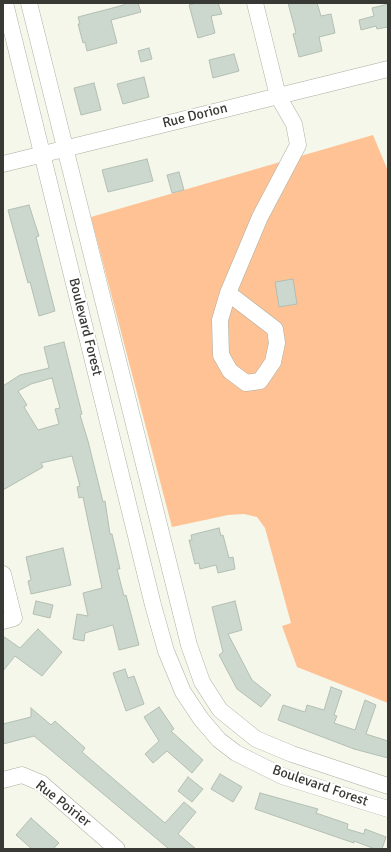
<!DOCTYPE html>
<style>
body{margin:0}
#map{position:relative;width:391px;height:852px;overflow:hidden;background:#f4f7e9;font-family:Signika,sans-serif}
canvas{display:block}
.frame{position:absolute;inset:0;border:4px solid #383934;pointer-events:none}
</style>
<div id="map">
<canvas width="391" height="852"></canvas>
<div class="frame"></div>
</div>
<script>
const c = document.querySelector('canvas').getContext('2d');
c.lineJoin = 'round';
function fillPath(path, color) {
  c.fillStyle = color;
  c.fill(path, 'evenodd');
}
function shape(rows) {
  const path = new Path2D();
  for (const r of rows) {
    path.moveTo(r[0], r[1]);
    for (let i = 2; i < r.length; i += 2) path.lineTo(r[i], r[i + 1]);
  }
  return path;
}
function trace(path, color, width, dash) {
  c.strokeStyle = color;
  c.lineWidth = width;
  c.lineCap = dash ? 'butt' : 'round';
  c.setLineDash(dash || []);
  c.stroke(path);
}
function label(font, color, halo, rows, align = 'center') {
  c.font = font + ' Signika,sans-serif';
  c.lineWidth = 4;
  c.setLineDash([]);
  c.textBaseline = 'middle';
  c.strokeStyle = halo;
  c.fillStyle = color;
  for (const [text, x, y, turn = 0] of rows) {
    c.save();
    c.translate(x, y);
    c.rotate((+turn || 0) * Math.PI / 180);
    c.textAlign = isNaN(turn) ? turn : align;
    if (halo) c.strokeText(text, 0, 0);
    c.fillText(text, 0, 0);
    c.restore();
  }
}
const green = shape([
 [373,135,388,171,388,703,297,667,282,626,291,623,265,528,257,517,244,514,228,515,172,527,91,217]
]);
const building = shape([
 [124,3,138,3,141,12,111,20,117,43,87,51,85,42,83,43,78,24,80,24,78,17,124,5,124,3],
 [196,3,218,3,222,14,211,16,215,33,198,38,189,5,196,3],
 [288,3,317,3,321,16,331,14,335,33,319,37,322,51,299,57,293,34,296,33,288,3],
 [388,4,388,27,377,29,376,26,361,30,359,20,374,16,372,8,388,4],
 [149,48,152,59,141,62,138,51,149,48],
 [234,54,239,71,213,78,209,60,234,54],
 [144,77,149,97,123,104,117,84,144,77],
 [94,83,101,110,81,115,74,88,94,83],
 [147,159,153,181,108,192,102,170,147,159],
 [179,172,184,190,172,193,167,175,179,172],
 [29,205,39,236,36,237,55,311,39,316,30,282,28,283,8,210,29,205],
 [293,279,297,304,279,307,275,282,293,279],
 [64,342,82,414,80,415,88,441,103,502,105,501,110,534,112,534,120,569,117,569,124,596,126,595,139,645,119,650,113,625,85,633,84,641,73,639,77,614,88,616,83,593,102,588,83,497,79,498,77,487,80,486,72,456,41,463,43,467,3,490,3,386,20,375,49,368,44,347,64,342],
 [52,378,60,408,55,409,59,424,38,430,24,407,27,405,18,391,31,384,52,378],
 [219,528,221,536,223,535,229,558,233,557,235,569,218,573,216,565,200,569,199,563,195,564,189,540,192,540,191,535,219,528],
 [63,548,71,585,31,594,28,581,31,580,26,557,63,548],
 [36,601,53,605,50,618,33,614,36,601],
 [235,601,242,630,228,634,252,680,271,695,261,707,237,689,219,655,223,652,212,607,235,601],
 [38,629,62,652,42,676,15,656,3,671,3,636,20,648,38,629],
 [125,669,128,678,134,676,144,704,126,711,113,673,125,669],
 [331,687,342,691,334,715,337,716,334,723,355,730,365,700,376,705,366,734,388,741,388,758,354,749,278,720,283,705,305,712,307,705,324,710,331,687],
 [159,707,174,729,171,731,203,760,192,773,167,751,153,763,145,754,159,741,144,717,159,707],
 [31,708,51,725,55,721,85,748,82,752,165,823,184,802,196,812,178,834,196,849,169,849,34,736,3,744,3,724,31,717,31,708],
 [220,774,242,787,233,802,211,789,220,774],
 [188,777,203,789,192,802,178,791,188,777],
 [260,793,318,809,316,813,348,824,347,829,364,834,365,829,386,837,382,849,375,849,354,841,354,843,255,809,260,793],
 [31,818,59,843,53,849,32,849,16,835,31,818]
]);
const minor = shape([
 [5,3,153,605,166,651,183,692,201,719,219,740,236,753,282,776,388,809],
 [29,3,189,645,202,682,220,710,256,739,292,754,388,786],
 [3,164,388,69],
 [228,293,220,320,221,355,230,371,246,383,260,381,273,362,277,343,275,329,228,293,260,217,298,145,294,124,278,96,255,3],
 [3,574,14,618,3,621],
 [3,780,22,775,41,783,117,849]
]);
const streetNames = [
 ["Rue Dorion",195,116,-14],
 ["Boulevard Forest",85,327,76],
 ["Boulevard Forest",320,786,19],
 ["Rue Poirier",63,804,38]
];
fillPath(green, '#ffc295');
fillPath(building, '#ccd7cd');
trace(building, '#b3beb4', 1);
trace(minor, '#abaea1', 17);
trace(minor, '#fff', 16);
label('14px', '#383934', '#fff', streetNames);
</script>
